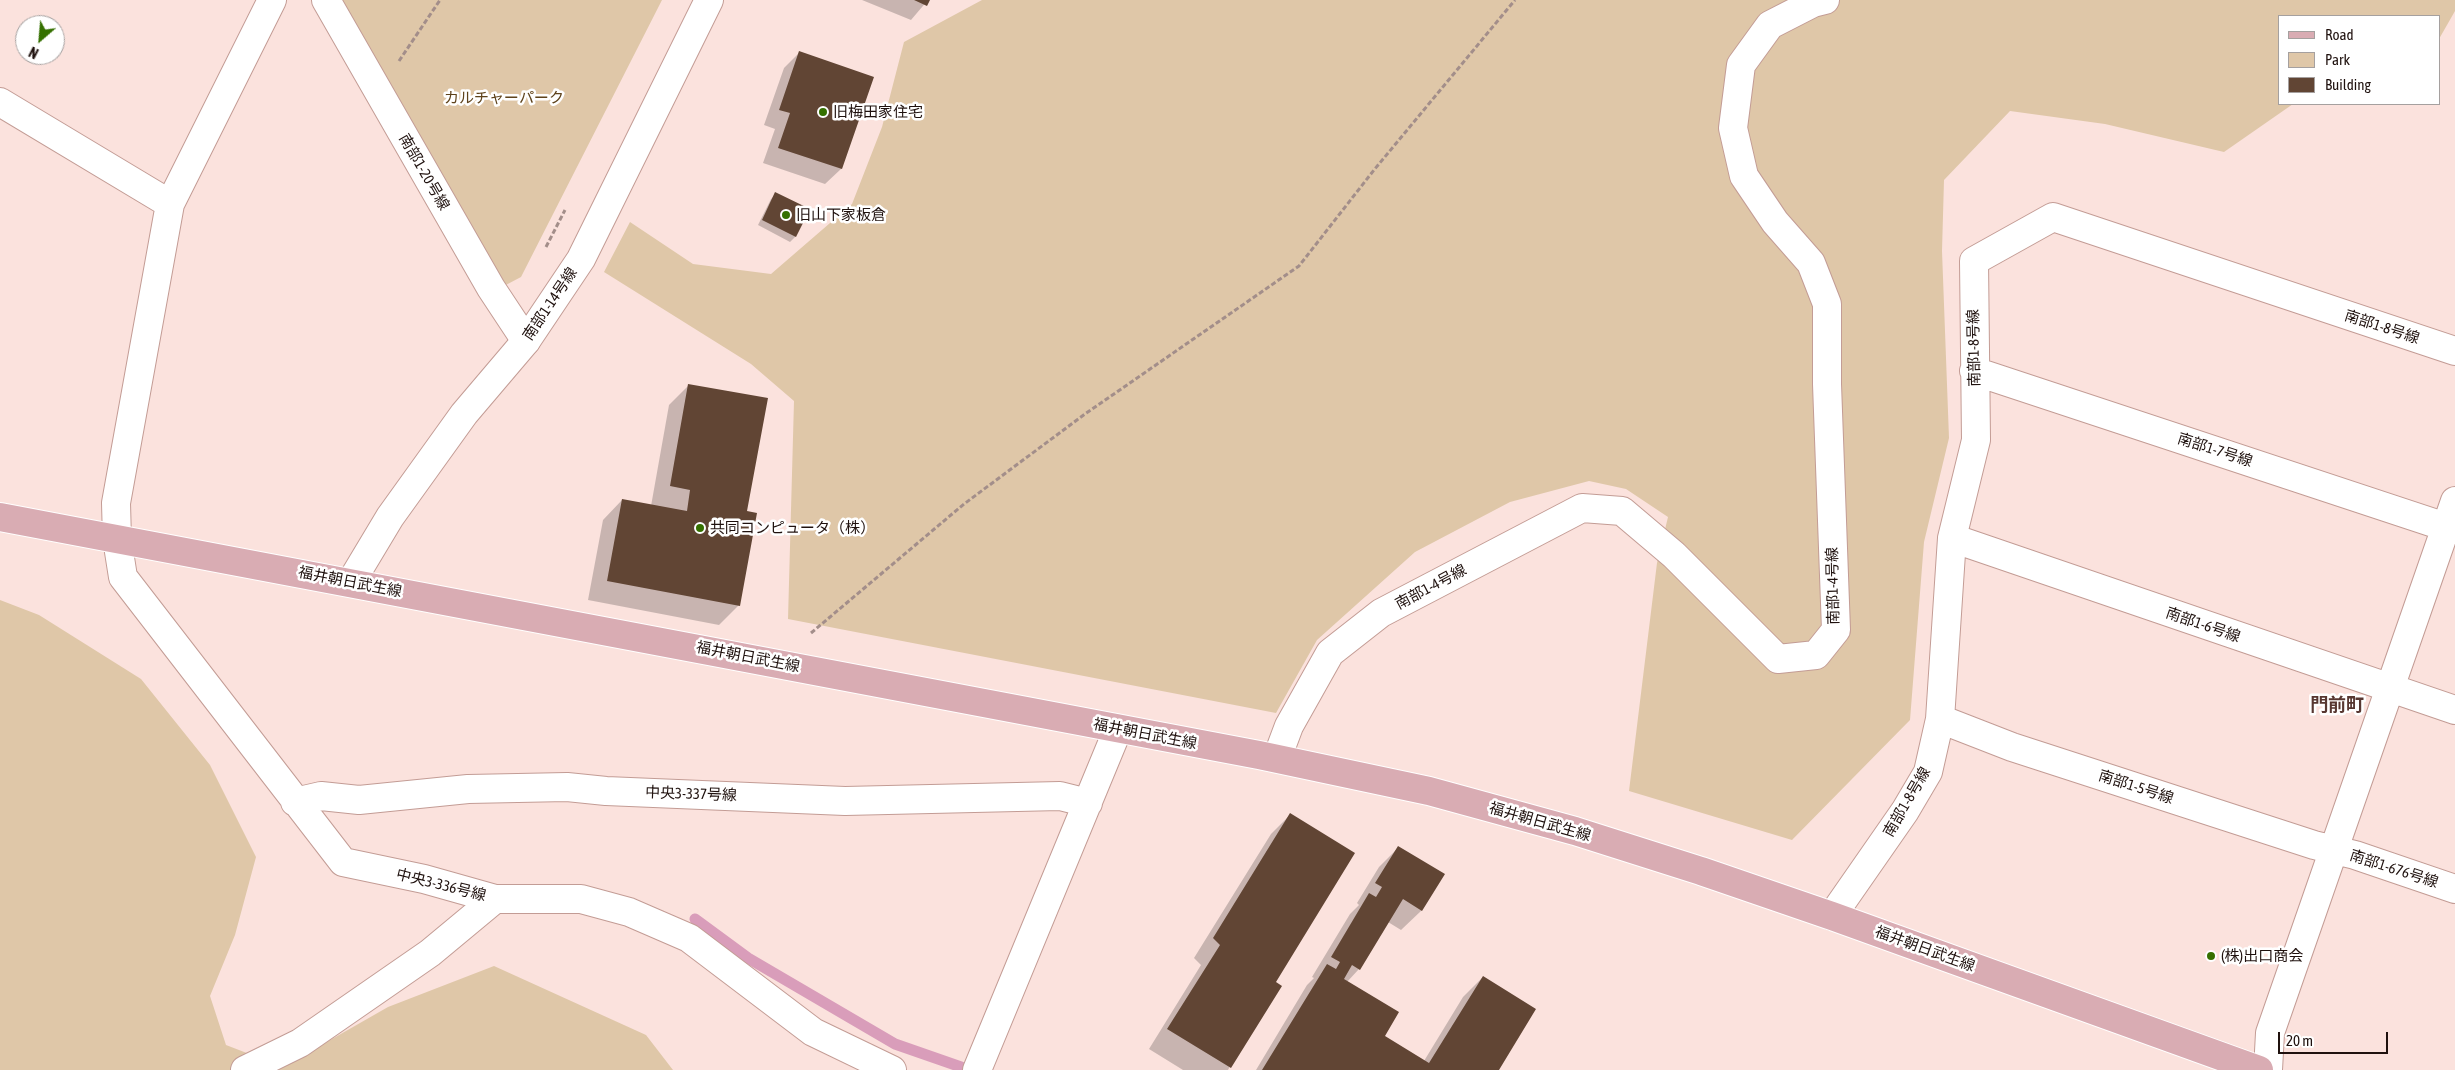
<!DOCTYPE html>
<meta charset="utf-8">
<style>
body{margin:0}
#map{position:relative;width:2455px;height:1070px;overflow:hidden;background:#fbe2dd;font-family:"Asap Condensed",sans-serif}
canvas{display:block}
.legend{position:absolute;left:2278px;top:15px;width:162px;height:90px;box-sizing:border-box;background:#fff;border:1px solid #a5a09f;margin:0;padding:6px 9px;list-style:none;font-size:15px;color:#1f110e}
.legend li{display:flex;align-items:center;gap:10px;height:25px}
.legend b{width:25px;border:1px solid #a5a09f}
.north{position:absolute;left:15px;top:15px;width:50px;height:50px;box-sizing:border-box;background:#fff;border:1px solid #a5a09f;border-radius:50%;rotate:207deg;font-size:14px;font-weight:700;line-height:20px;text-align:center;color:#1f110e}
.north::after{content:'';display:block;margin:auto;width:18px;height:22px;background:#357000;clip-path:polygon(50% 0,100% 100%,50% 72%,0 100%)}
.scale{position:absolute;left:2278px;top:1032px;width:110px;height:22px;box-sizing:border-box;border:2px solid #1f110e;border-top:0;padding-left:6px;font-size:15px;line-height:18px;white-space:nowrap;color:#1f110e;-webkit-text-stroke:4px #fff;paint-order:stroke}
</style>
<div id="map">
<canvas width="2455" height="1070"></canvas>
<ul class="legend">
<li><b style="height:6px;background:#d9acb3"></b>Road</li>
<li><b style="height:14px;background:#dfc7a8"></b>Park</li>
<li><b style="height:14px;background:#614534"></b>Building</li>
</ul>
<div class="north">N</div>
<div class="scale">20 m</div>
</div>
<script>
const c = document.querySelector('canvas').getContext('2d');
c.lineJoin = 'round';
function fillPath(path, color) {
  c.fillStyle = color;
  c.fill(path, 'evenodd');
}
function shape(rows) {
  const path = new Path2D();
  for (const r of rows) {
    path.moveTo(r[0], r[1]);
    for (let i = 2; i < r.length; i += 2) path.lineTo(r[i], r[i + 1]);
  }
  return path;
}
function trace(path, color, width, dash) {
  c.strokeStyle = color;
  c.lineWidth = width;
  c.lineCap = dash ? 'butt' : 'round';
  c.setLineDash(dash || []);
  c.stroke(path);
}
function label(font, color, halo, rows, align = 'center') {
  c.font = font + ' "Asap Condensed","Noto Sans JP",sans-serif';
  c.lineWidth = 5;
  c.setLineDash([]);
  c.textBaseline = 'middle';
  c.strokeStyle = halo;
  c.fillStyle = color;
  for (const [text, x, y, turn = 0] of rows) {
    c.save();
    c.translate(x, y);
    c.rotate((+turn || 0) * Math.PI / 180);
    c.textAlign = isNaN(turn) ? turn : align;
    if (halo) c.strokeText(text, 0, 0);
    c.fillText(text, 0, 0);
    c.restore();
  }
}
const green = shape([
 [336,0,662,0,521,277,502,287],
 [982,0,2455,0,2455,11,2439,39,2439,16,2279,16,2279,104,2293,104,2224,152,2105,124,2010,111,1944,180,1942,251,1949,438,1924,542,1910,720,1792,840,1629,791,1657,563,1668,517,1626,489,1589,481,1510,502,1415,552,1317,640,1276,713,788,619,794,401,751,364,604,272,630,222,693,264,771,274,852,204,882,127,904,42],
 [0,600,39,615,141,679,210,765,256,857,235,935,210,996,226,1045,283,1067,388,1007,494,966,646,1035,673,1070,0,1070]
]);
const shadow = shape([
 [862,0,928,0,911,20],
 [800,52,872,77,841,169,825,184,763,163,775,129,764,125,784,68],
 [776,194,808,210,795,237,790,242,758,225,771,199],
 [689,385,745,512,739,605,719,625,588,600,603,520,622,500,651,506,669,405],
 [1290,815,1274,983,1228,1070,1183,1070,1149,1049,1201,965,1194,958,1271,834],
 [1398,848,1443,875,1421,911,1401,930,1388,922,1359,969,1347,982,1383,1036,1424,1061,1463,997,1483,977,1498,1070,1256,1070,1307,985,1314,978,1312,977,1350,914,1359,905,1357,903,1379,867]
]);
const stream = shape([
 [695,919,748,958,895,1044,961,1067]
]);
const building = shape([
 [914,0,930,0,927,6],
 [799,51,874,77,842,169,778,148,790,113,779,110],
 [775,192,810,209,796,237,762,220],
 [688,384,768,398,747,511,757,513,740,606,607,581,622,499,687,511,690,490,670,486],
 [1290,813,1355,853,1276,982,1282,986,1231,1068,1167,1029,1220,945,1213,938],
 [1398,846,1445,874,1422,911,1403,899,1360,970,1352,965,1344,979,1399,1012,1385,1036,1429,1063,1483,976,1536,1009,1499,1070,1262,1070,1327,964,1336,969,1340,962,1331,957,1369,893,1376,897,1382,887,1375,883]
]);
const path = shape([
 [399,61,440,0],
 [546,247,565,210],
 [811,633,964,504,1085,414,1299,266,1374,170,1515,0]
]);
const minor = shape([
 [272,0,170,204,116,503,117,539,123,577,343,862,424,879,495,899,581,899,629,912,689,938,813,1032,892,1070],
 [326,0,491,288,526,341],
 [0,102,170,204],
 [1974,371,2455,530],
 [1952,538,2455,710],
 [1940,719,2012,747,2314,845,2355,855,2455,889],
 [1277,758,1289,726,1330,653,1381,613,1582,508,1622,511,1674,555,1778,659,1816,655,1836,630,1827,384,1827,304,1811,263,1775,222,1744,176,1733,128,1741,65,1770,25,1813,3,1825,0],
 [295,802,321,796,359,800,468,789,567,787,606,791,845,801,1060,796,1088,803],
 [1832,916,1905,811,1928,772,1940,719,1952,538,1976,440,1974,261,2053,217,2455,351],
 [245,1070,300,1043,430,953,495,899],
 [977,1070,1118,729],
 [2268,1070,2270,1033,2455,501]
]);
const tertiary = shape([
 [351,582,390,517,464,414,526,341,581,259,709,0]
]);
const primary = shape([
 [0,517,1259,755,1429,791,1575,831,1701,871,1832,916,2259,1070]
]);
const markers = [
 [823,112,5,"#357000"],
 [786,215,5,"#357000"],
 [700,528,5,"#357000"],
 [2211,956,5,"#357000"]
];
const parkNames = [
 ["カルチャーパーク",504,98]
];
const poiNames = [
 ["旧梅田家住宅",833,112],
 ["旧山下家板倉",796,215],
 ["共同コンピュータ（株）",710,528],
 ["(株)出口商会",2221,956]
];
const streetNames = [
 ["南部1-20号線",424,172,60],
 ["南部1-14号線",550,304,-56],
 ["南部1-8号線",2382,327,18],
 ["南部1-8号線",1974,348,-91],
 ["南部1-7号線",2215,450,18],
 ["福井朝日武生線",350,582,11],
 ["南部1-4号線",1833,586,-91],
 ["南部1-4号線",1431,587,-28],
 ["南部1-6号線",2203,625,19],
 ["福井朝日武生線",748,657,11],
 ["福井朝日武生線",1145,734,11],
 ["南部1-5号線",2136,787,18],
 ["中央3-337号線",691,794,2],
 ["南部1-8号線",1907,802,-60],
 ["福井朝日武生線",1540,822,16],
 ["南部1-676号線",2394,869,18],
 ["中央3-336号線",441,885,14],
 ["福井朝日武生線",1925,949,20]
];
const quarterNames = [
 ["門前町",2337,705]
];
fillPath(green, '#dfc7a8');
fillPath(shadow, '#0003');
trace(stream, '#d99dba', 11);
fillPath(building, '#614534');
trace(minor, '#c39c95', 30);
trace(tertiary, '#c39c95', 30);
trace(primary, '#fff', 30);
trace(path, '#a38e8a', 3, [5, 2.5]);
trace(minor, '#fff', 28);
trace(tertiary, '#fff', 28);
trace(primary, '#d9acb3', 28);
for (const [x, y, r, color] of markers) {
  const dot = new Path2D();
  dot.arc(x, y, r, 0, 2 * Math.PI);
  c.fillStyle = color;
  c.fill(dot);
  trace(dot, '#fff', 2);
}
label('15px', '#5e421b', '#fff', parkNames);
label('15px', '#1f110e', '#fff', poiNames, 'left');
label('15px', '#1f110e', '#fff', streetNames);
label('bold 18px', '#573731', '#fff', quarterNames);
</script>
